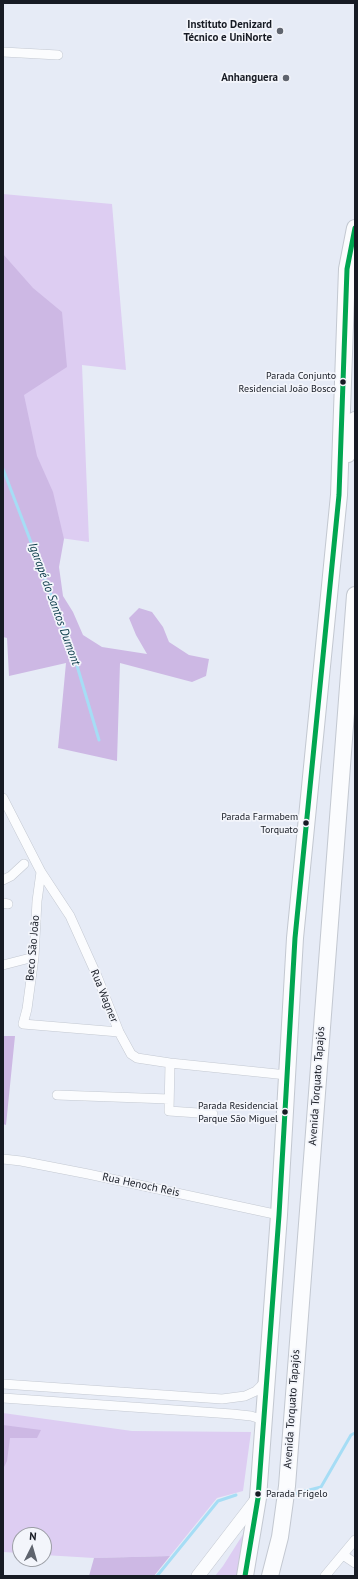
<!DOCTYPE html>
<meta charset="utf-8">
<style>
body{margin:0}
#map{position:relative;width:358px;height:1579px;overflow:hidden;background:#e6ebf6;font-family:"PT Sans",sans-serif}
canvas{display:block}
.frame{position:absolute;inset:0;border:4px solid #171b24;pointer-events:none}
.north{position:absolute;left:12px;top:1527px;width:40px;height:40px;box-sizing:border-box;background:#f3f5fb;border:1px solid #9b9ea5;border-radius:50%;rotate:5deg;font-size:11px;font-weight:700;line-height:16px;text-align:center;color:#171b24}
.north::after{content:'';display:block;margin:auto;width:14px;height:18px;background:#5f646e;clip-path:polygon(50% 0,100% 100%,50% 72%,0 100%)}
</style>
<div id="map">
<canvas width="358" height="1579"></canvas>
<div class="frame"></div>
<div class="north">N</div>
</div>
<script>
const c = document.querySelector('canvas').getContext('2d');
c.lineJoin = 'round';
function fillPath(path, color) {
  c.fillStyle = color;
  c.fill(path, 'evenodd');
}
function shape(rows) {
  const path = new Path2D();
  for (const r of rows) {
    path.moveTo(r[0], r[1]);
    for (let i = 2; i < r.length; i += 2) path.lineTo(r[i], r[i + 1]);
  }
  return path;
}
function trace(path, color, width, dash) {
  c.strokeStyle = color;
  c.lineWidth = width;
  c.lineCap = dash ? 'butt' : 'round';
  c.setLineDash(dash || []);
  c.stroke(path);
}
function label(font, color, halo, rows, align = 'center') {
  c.font = font + ' "PT Sans",sans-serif';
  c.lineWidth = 3.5;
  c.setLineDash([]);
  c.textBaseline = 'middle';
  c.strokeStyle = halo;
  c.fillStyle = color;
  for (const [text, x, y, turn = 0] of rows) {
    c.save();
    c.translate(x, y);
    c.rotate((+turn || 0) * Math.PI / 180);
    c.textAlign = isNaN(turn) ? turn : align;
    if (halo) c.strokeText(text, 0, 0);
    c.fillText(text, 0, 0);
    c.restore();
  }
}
const green = shape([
 [3,194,112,204,126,370,82,365,89,542,3,530],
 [3,1413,132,1431,251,1432,243,1491,217,1498,170,1556,94,1558,44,1555,44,1535,20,1535,20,1553,3,1552],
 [247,1528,238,1576,215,1576,223,1566]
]);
const forest = shape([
 [3,254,33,288,62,312,67,367,24,395,37,456,53,492,64,539,59,567,63,596,73,612,83,635,102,647,147,654,136,635,129,618,139,608,152,612,163,627,169,642,189,655,209,659,206,676,192,682,120,663,117,761,58,748,66,663,9,676,7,638,3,637],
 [3,1036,15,1036,6,1125,3,1124],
 [3,1425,41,1430,37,1438,10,1438,7,1461,3,1469],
 [170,1556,154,1576,89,1576,94,1558]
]);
const stream = shape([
 [3,469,73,652,99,740],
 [294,1494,321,1487,351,1435,355,1433],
 [157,1576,218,1501,236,1495]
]);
const street = shape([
 [3,52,58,55],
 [3,798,41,872,70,916,97,976,119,1032,131,1054,137,1058,170,1063,287,1075],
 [41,872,37,901,34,957,27,1009,23,1024,119,1032],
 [3,880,11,876,24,864],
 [3,903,8,904],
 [3,965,34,957],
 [170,1063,169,1111,213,1114],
 [57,1095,169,1099],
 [3,1159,21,1161,88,1174,279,1215],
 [3,1384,222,1399,245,1396,256,1391,266,1381],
 [3,1398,232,1414,251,1416,264,1420],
 [343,1555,355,1563],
 [325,1576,355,1540]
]);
const secondary = shape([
 [198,1576,258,1498]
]);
const highway = shape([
 [348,454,355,420],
 [245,1576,258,1498,279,1215,295,938,339,495,347,269,355,228],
 [270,1576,280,1537,287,1486,355,595]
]);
const bus1 = shape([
 [245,1576,258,1498,279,1215,295,938,339,495,347,269,355,228]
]);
const markers = [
 [280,31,4,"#5f646e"],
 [286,78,4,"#5f646e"],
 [343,382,3.5,"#171b24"],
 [306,823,3.5,"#171b24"],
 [285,1112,3.5,"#171b24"],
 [258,1494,3.5,"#171b24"]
];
const busNames = [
 ["Parada Conjunto",336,376],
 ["Residencial João Bosco",336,389],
 ["Parada Farmabem",298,817],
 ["Torquato",298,830],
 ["Parada Residencial",278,1106],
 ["Parque São Miguel",278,1119],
 ["Parada Frigelo",266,1494,"left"]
];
const poiNames = [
 ["Instituto Denizard",272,25],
 ["Técnico e UniNorte",272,38],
 ["Anhanguera",278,78]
];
const streetNames = [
 ["Beco São João",33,948,-85],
 ["Rua Wagner",104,996,68],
 ["Avenida Torquato Tapajós",317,1086,-86],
 ["Rua Henoch Reis",141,1185,12],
 ["Avenida Torquato Tapajós",292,1409,-86]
];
const waterNames = [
 ["Igarapé do Santos Dumont",54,604,70]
];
fillPath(green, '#ddcdf2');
fillPath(forest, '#cdb8e4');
trace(stream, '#a6ddf5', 3);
trace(street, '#c3c8d1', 10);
trace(secondary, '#c3c8d1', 14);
trace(highway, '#c3c8d1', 18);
trace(street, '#fbfcfe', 9);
trace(secondary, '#fbfcfe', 13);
trace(highway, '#fbfcfe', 16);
trace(bus1, '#00a651', 5);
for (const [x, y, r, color] of markers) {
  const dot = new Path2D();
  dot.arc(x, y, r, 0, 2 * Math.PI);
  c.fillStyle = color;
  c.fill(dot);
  trace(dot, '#f3f5fb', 1.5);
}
label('10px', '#171b24', '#f3f5fb', busNames, 'right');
label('bold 11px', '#171b24', '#f3f5fb', poiNames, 'right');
label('11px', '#171b24', '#f3f5fb', streetNames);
label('italic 12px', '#053645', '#f3f5fb', waterNames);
</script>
